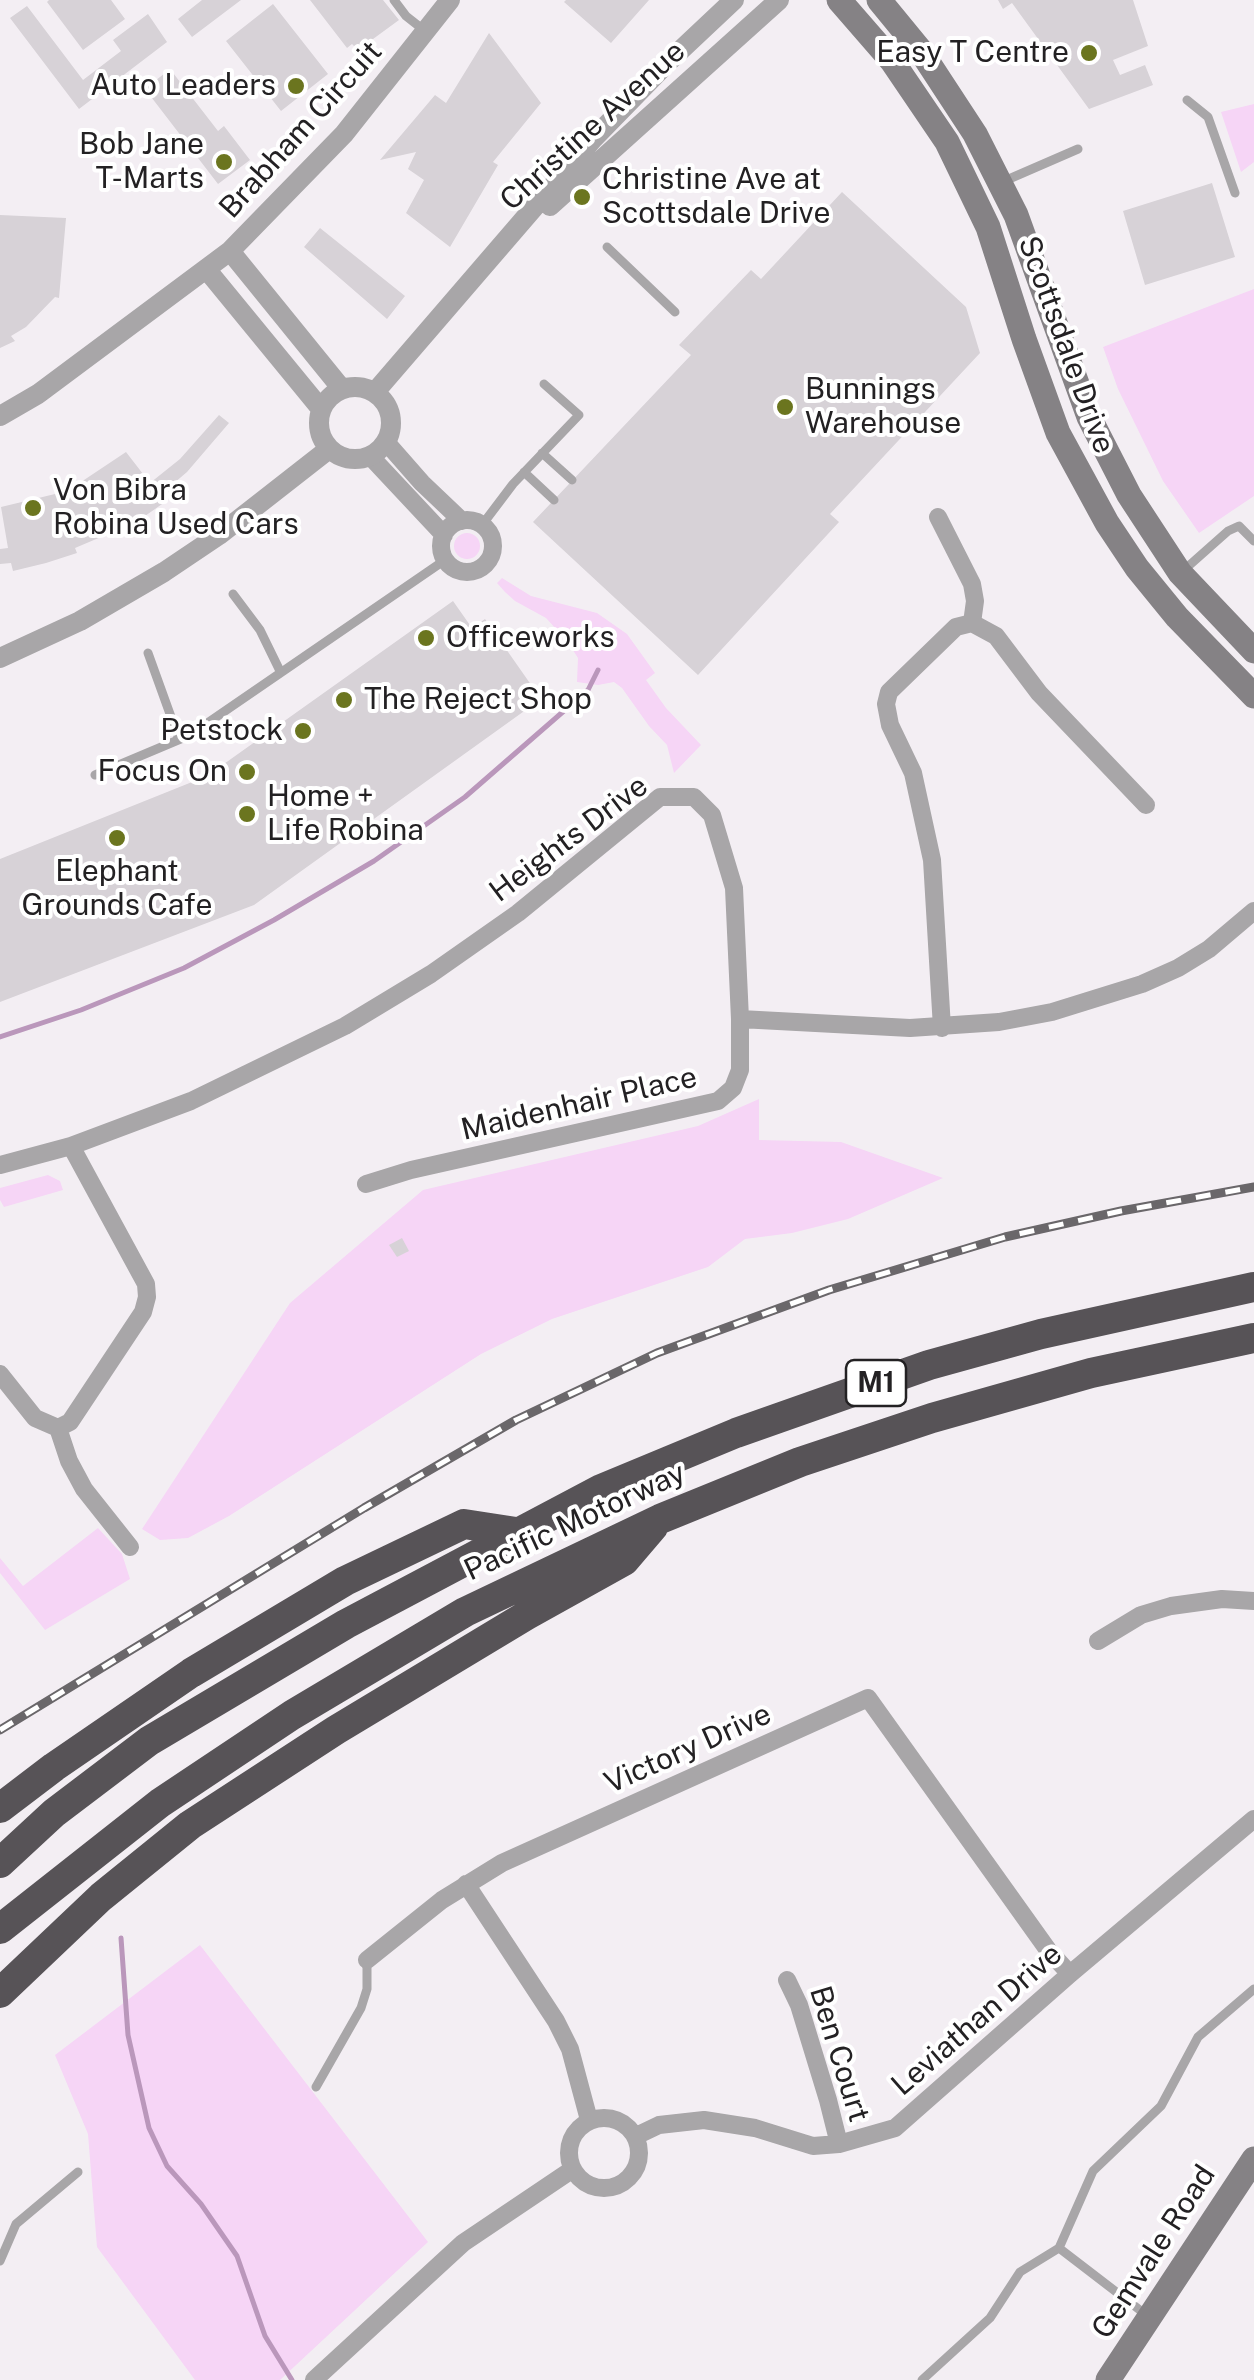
<!DOCTYPE html>
<style>
body{margin:0}
canvas{display:block;background:#f3eef3}
</style>
<canvas width="1254" height="2380"></canvas>
<script>
const c = document.querySelector('canvas').getContext('2d');
c.lineJoin = 'round';
function fillPath(path, color) {
  c.fillStyle = color;
  c.fill(path, 'evenodd');
}
function shape(rows) {
  const path = new Path2D();
  for (const r of rows) {
    if (r.length === 3) {
      path.moveTo(r[0] + r[2], r[1]);
      path.arc(r[0], r[1], r[2], 0, 2 * Math.PI);
      continue;
    }
    path.moveTo(r[0], r[1]);
    for (let i = 2; i < r.length; i += 2) path.lineTo(r[i], r[i + 1]);
  }
  return path;
}
function trace(path, color, width, dash) {
  c.strokeStyle = color;
  c.lineWidth = width;
  c.lineCap = dash ? 'butt' : 'round';
  c.setLineDash(dash || []);
  c.stroke(path);
}
function label(font, color, halo, rows, align = 'center') {
  c.font = font + ' "Public Sans",sans-serif';
  c.lineWidth = 8;
  c.setLineDash([]);
  c.textBaseline = 'middle';
  c.strokeStyle = halo;
  c.fillStyle = color;
  for (const [text, x, y, turn = 0] of rows) {
    c.save();
    c.translate(x, y);
    c.rotate((+turn || 0) * Math.PI / 180);
    c.textAlign = isNaN(turn) ? turn : align;
    if (halo) c.strokeText(text, 0, 0);
    c.fillText(text, 0, 0);
    c.restore();
  }
}
const green = shape([
 [1254,104,1254,162,1241,172,1221,112],
 [1254,289,1254,496,1199,533,1163,481,1118,389,1103,347],
 [467,546,13],
 [502,578,531,596,597,613,627,634,655,673,646,680,666,708,701,745,674,773,667,745,649,726,622,688,614,682,598,685,577,682,578,658,567,641,546,618,515,601,505,592,497,583],
 [759,1099,759,1140,841,1142,943,1178,848,1219,792,1233,745,1239,708,1267,552,1319,481,1354,229,1516,188,1538,160,1540,142,1529,290,1303,423,1190,698,1126],
 [48,1175,60,1181,63,1190,4,1207,0,1200,0,1188],
 [98,1528,122,1554,130,1579,45,1630,0,1573,0,1558,23,1586],
 [200,1945,428,2242,280,2380,195,2380,97,2247,88,2134,55,2055]
]);
const stream = shape([
 [0,1037,81,1010,184,968,274,920,374,861,465,797,588,690,598,670],
 [121,1938,128,2035,149,2128,167,2166,201,2204,237,2256,265,2336,292,2380]
]);
const building = shape([
 [49,0,111,0,125,19,83,50,47,2],
 [202,0,241,0,192,37,178,19],
 [310,0,383,0,399,20,358,50,352,44,347,48],
 [566,0,649,0,611,43,564,2],
 [998,0,1133,0,1148,46,1113,60,1120,75,1145,65,1153,85,1089,109,1012,3,1003,9],
 [273,4,328,74,281,111,226,41],
 [27,6,83,80,121,51,113,40,148,14,167,42,79,109,10,18],
 [489,33,541,103,493,162,498,165,450,247,406,213,424,180,408,169,416,152,380,160,435,95,446,103],
 [170,69,218,131,224,126,250,160,218,184,145,89],
 [1212,183,1235,257,1145,285,1123,211],
 [842,192,966,307,980,353,830,514,839,522,698,675,533,522,691,355,679,345,751,270,761,279],
 [0,215,66,218,59,298,55,297,26,327,11,336,15,341,0,348],
 [320,228,405,296,387,319,304,247],
 [219,415,229,423,187,472,160,495,165,502,145,516,109,538,108,534,75,548,77,553,46,563,13,571,11,563,0,564,0,549,8,548,1,507,55,494,81,482,126,452,150,483,180,459],
 [453,601,472,628,485,619,541,699,254,905,0,1002,0,859,207,776],
 [402,1238,409,1251,397,1257,389,1245]
]);
const service = shape([
 [394,0,406,16,425,31],
 [1187,100,1208,117,1235,193],
 [1002,182,1078,149],
 [607,247,675,312],
 [542,453,572,480],
 [524,472,554,500],
 [482,525,513,484,579,415,544,384],
 [1184,570,1228,531,1239,526,1254,541],
 [233,594,260,630,280,671],
 [148,653,179,739],
 [95,775,190,735,445,560],
 [316,2087,361,2008,367,1989,367,1960],
 [1059,2248,1145,2314],
 [0,2261,16,2224,78,2172],
 [922,2380,990,2318,1020,2272,1059,2248,1093,2171,1161,2106,1198,2037,1254,1989]
]);
const minor = shape([
 [386,442,422,483,462,521],
 [370,456,444,535],
 [938,517,972,584,975,601,972,623],
 [467,546,26],
 [942,1028,932,860,913,773,890,725,886,704,889,692,956,627,972,623,996,636,1039,693,1146,805],
 [0,1165,71,1146,191,1101,345,1026,431,974,518,913,660,797,694,797,712,815,734,888,740,1019,910,1028,999,1022,1052,1012,1142,984,1178,968,1209,949,1254,911],
 [366,1184,411,1170,718,1101,733,1088,740,1070,740,1019],
 [0,1374,35,1418,58,1428,70,1422,143,1312,147,1297,146,1284,71,1146],
 [58,1428,69,1461,84,1489,130,1547],
 [1098,1641,1141,1615,1171,1606,1222,1599,1254,1601],
 [466,1884,556,2021,570,2049,589,2120],
 [367,1960,442,1900,502,1863,868,1698,1048,1950,1070,1974],
 [787,1980,799,2005,828,2100,839,2144],
 [604,2153,35],
 [636,2136,659,2125,704,2120,755,2128,813,2146,839,2144,895,2128,1070,1974,1254,1819],
 [314,2380,463,2243,573,2169]
]);
const tertiary = shape([
 [550,206,779,0],
 [230,251,342,389],
 [207,270,321,409],
 [355,423,36],
 [375,392,593,139,667,63,734,0],
 [0,416,38,394,230,251,344,134,450,0],
 [0,658,80,621,164,572,219,535,329,449]
]);
const secondary = shape([
 [839,0,892,61,947,142,988,227,1024,339,1058,433,1107,523,1137,568,1177,617,1254,696],
 [879,0,920,50,975,134,1016,215,1089,417,1129,495,1180,573,1254,651],
 [1108,2380,1254,2159]
]);
const motorway = shape([
 [0,1808,54,1767,191,1673,345,1581,464,1524,516,1532],
 [0,1863,54,1813,149,1741,346,1624,601,1489,736,1433,929,1365,1041,1334,1254,1287],
 [0,1929,160,1803,292,1715,465,1612,660,1519,800,1462,932,1418,1091,1373,1254,1338],
 [0,1993,101,1897,190,1825,336,1730,527,1615,624,1561,653,1527]
]);
const rail = shape([
 [0,1730,364,1508,516,1420,657,1353,829,1290,1005,1237,1121,1211,1254,1187]
]);
const markers = [
 [1089,53,10,"#6b751f"],
 [296,86,10,"#6b751f"],
 [224,162,10,"#6b751f"],
 [582,197,10,"#6b751f"],
 [785,407,10,"#6b751f"],
 [33,508,10,"#6b751f"],
 [426,638,10,"#6b751f"],
 [344,700,10,"#6b751f"],
 [303,731,10,"#6b751f"],
 [247,772,10,"#6b751f"],
 [247,814,10,"#6b751f"],
 [117,838,10,"#6b751f"]
];
const shields = [
 [876,1383,60]
];
const shieldNames = [
 ["M1",876,1383]
];
const poiNames = [
 ["Easy T Centre",1069,53,"right"],
 ["Auto Leaders",276,86,"right"],
 ["Bob Jane",204,145,"right"],
 ["T-Marts",204,179,"right"],
 ["Christine Ave at",602,180],
 ["Scottsdale Drive",602,214],
 ["Bunnings",805,390],
 ["Warehouse",805,424],
 ["Von Bibra",53,491],
 ["Robina Used Cars",53,525],
 ["Officeworks",446,638],
 ["The Reject Shop",364,700],
 ["Petstock",283,731,"right"],
 ["Focus On",227,772,"right"],
 ["Home +",267,797],
 ["Life Robina",267,831],
 ["Elephant",117,872,"center"],
 ["Grounds Cafe",117,906,"center"]
];
const streetNames = [
 ["Christine Avenue",593,126,-42],
 ["Brabham Circuit",301,130,-48],
 ["Scottsdale Drive",1066,345,70],
 ["Heights Drive",569,839,-37],
 ["Maidenhair Place",579,1104,-13],
 ["Pacific Motorway",575,1522,-25],
 ["Victory Drive",688,1749,-24],
 ["Leviathan Drive",977,2020,-41],
 ["Ben Court",839,2054,73],
 ["Gemvale Road",1154,2252,-57]
];
fillPath(green, '#f6d5f6');
trace(stream, '#ba97bb', 5);
fillPath(building, '#d7d2d7');
trace(service, '#a8a6a8', 9);
trace(minor, '#a8a6a8', 18);
trace(tertiary, '#a8a6a8', 20);
trace(secondary, '#858285', 25);
trace(motorway, '#575357', 30);
trace(rail, '#6a676a', 9);
trace(rail, '#fff', 5, [15]);
for (const [x, y, r, color] of markers) {
  const dot = new Path2D();
  dot.arc(x, y, r, 0, 2 * Math.PI);
  c.fillStyle = color;
  c.fill(dot);
  trace(dot, '#fff', 4);
}
for (const [x, y, w] of shields) {
  const box = new Path2D();
  box.roundRect(x - w / 2, y - 23, w, 46, 8);
  c.fillStyle = '#fff';
  c.fill(box);
  trace(box, '#232123', 2.5);
}
label('bold 28px', '#232123', null, shieldNames);
label('30px', '#232123', '#fff', poiNames, 'left');
label('30px', '#232123', '#fff', streetNames);
</script>
